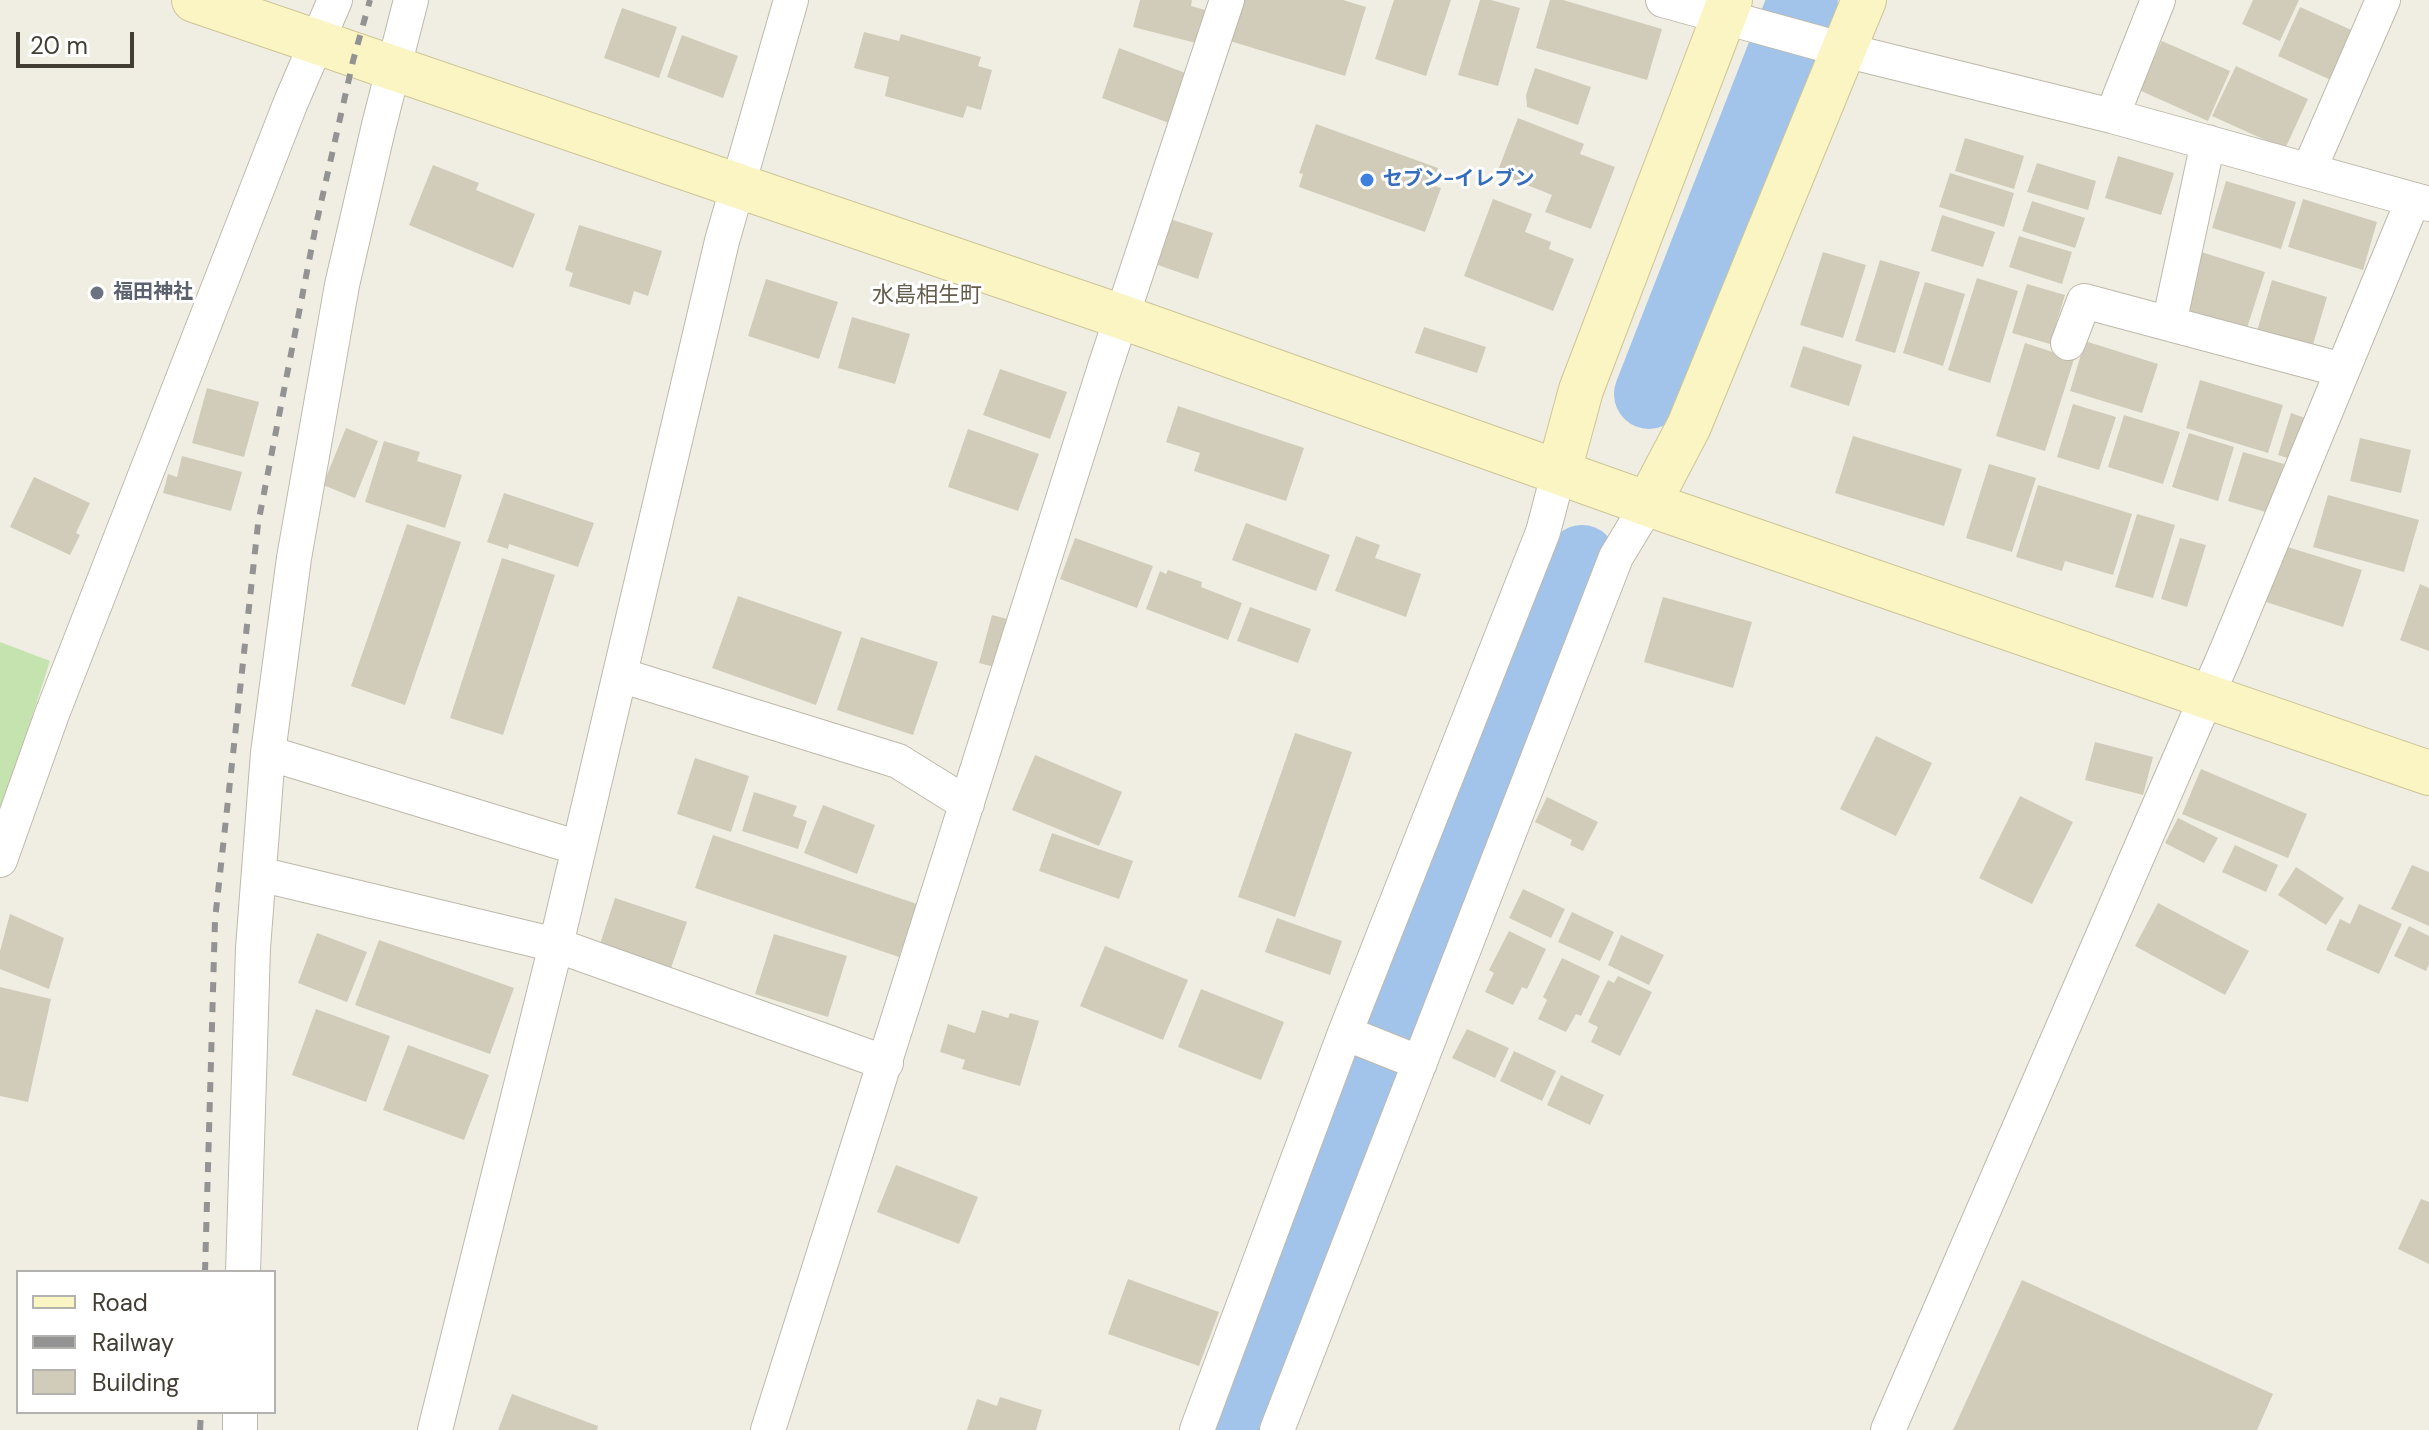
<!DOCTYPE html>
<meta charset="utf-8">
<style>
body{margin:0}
#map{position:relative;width:2429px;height:1430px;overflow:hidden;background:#f0eee3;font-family:"DM Sans",sans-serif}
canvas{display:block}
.legend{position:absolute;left:16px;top:1270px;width:260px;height:144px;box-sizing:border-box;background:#fff;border:2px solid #b3b2ae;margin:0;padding:10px 14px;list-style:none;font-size:24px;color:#423e34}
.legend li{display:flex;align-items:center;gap:16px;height:40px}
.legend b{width:40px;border:2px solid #b3b2ae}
.scale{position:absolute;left:16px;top:32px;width:118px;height:36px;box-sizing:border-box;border:4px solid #423e34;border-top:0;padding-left:10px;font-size:24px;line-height:28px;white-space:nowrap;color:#423e34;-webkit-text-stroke:6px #fff;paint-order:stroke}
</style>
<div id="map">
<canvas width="2429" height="1430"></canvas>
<ul class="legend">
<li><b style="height:10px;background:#fbf4c3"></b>Road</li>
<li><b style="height:10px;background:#939393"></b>Railway</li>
<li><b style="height:22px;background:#d1cbba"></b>Building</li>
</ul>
<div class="scale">20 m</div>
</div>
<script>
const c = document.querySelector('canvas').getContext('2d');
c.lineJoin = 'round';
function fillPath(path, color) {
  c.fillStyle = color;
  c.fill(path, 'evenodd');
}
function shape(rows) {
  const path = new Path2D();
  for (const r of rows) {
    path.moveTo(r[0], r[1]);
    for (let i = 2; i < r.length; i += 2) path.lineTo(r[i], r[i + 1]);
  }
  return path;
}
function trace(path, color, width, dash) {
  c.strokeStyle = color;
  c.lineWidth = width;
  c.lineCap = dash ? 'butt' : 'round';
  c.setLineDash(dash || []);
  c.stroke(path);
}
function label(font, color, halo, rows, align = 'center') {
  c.font = font + ' "DM Sans","Noto Sans JP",sans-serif';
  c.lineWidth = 6;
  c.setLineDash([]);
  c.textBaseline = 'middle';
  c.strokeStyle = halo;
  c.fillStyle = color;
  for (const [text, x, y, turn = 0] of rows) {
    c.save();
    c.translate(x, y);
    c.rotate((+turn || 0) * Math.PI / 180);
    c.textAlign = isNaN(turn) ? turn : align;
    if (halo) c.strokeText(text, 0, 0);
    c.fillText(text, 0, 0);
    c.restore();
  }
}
const green = shape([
 [0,642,50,661,0,815]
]);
const stream = shape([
 [1624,385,1780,0],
 [1219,1430,1356,1069,1561,553]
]);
const river = shape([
 [1649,394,1803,0],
 [1240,1430,1314,1232,1582,560]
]);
const building = shape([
 [1140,0,1192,0,1191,6,1209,11,1200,44,1133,27],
 [1243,0,1343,0,1366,7,1345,76,1230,41],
 [1394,0,1451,0,1426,76,1375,59],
 [1480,0,1491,0,1520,8,1498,86,1458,75],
 [1550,0,1563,0,1662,29,1647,80,1536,48],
 [2253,0,2299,0,2280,41,2242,24],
 [2300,7,2358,33,2335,82,2278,56],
 [622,8,677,27,659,78,604,58],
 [864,32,899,41,901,34,981,57,978,66,992,70,981,110,967,106,963,118,885,96,889,77,854,68],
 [682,35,738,56,723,98,667,77],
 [2162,41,2230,71,2208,121,2139,90],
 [1119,48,1188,74,1169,123,1102,98],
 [2236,66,2308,99,2285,149,2212,116],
 [1535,68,1591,87,1578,125,1527,107,1526,95],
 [1518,118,1584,144,1580,154,1615,167,1591,229,1545,212,1552,195,1497,173],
 [1316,124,1438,168,1432,185,1441,188,1425,232,1299,187,1303,174,1299,173],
 [1965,138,2024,156,2014,189,1955,171],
 [2118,156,2174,173,2161,215,2105,198],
 [2037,163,2096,181,2088,210,2027,192],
 [433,165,479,183,476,190,535,214,513,268,409,225],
 [1950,173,2014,193,2004,227,1939,207],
 [2226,181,2296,202,2281,249,2212,228],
 [1493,199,1532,214,1525,232,1551,242,1549,249,1574,259,1553,311,1464,276],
 [2303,199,2377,222,2363,270,2288,247],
 [2032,201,2085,218,2075,248,2022,231],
 [1942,215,1995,232,1983,267,1931,251],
 [1170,219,1213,233,1198,279,1155,264],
 [579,225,662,251,648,296,634,291,630,305,569,286,573,273,565,270],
 [2019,236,2072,252,2062,284,2009,267],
 [2198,251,2265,272,2247,328,2180,308],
 [1823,252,1866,265,1843,338,1800,325],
 [1880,260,1920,272,1895,353,1855,341],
 [1977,278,2018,291,1990,383,1948,370],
 [766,279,838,302,819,359,748,336],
 [2272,280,2327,297,2312,348,2257,331],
 [1925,282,1965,294,1943,366,1903,353],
 [2027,284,2065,295,2050,344,2012,333],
 [852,317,910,334,895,384,838,368],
 [1424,327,1486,347,1477,373,1415,353],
 [2085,341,2158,364,2142,413,2070,391],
 [2025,343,2074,359,2045,451,1996,436],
 [1803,346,1862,365,1849,406,1790,387],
 [1000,369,1067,392,1050,439,983,415],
 [2200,380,2283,405,2268,453,2186,428],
 [207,388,259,402,244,457,192,443],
 [2073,404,2116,417,2099,470,2057,457],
 [1178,406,1304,448,1286,501,1194,471,1200,453,1166,442],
 [2291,413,2308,419,2294,460,2278,455],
 [2124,415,2180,432,2163,484,2108,467],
 [346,428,378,441,355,498,323,485],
 [968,429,1039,454,1018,511,948,487],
 [2189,433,2234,447,2218,501,2172,487],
 [1853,436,1962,469,1944,526,1835,493],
 [2360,438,2411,450,2401,493,2350,481],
 [384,441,420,452,417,461,462,475,445,528,365,502],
 [2243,452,2284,464,2269,513,2228,501],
 [182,456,242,472,231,511,163,493,168,474,177,477],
 [1989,464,2036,478,2012,552,1966,538],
 [34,477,90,503,76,533,80,535,70,555,10,527],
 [2038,485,2132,514,2113,575,2065,561,2062,571,2016,557],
 [504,493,594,523,578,567,509,544,508,549,487,542],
 [2328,495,2419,520,2404,572,2313,547],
 [2137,514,2175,525,2153,598,2115,587],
 [1246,523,1330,555,1316,591,1232,560],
 [407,524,461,542,405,705,351,686],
 [1356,536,1380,545,1375,558,1421,574,1406,617,1335,591],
 [1075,538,1153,566,1137,608,1060,579],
 [2180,538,2206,545,2187,607,2161,599],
 [2281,545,2362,570,2343,627,2263,601],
 [502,558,555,575,503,735,450,718],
 [1168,570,1202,582,1201,587,1242,603,1228,640,1146,609,1160,571,1166,574],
 [2420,584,2429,588,2429,651,2400,640],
 [738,596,842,632,816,705,712,668],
 [1663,597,1752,622,1733,688,1644,662],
 [1250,607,1311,629,1298,663,1237,641],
 [992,615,1019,622,1006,670,979,663],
 [861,637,938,662,913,735,837,710],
 [1295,733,1352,752,1295,917,1238,897],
 [1876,736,1932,763,1896,836,1840,809],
 [2095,742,2153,757,2143,795,2085,780],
 [1035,755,1122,792,1099,846,1012,810],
 [695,758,749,776,731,832,677,814],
 [2201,769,2307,814,2288,858,2182,814],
 [754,792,797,806,793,816,807,821,798,849,742,831],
 [2020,796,2073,822,2032,904,1979,878],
 [1547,797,1598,822,1583,851,1570,845,1572,840,1535,822],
 [823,805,875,825,857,874,804,853],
 [2178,818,2218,838,2204,863,2165,843],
 [1052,833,1133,861,1119,899,1039,871],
 [713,835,917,904,899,957,695,888],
 [2235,845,2278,865,2266,892,2222,872],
 [2412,865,2429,872,2429,926,2391,909],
 [2296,867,2344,898,2326,925,2278,895],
 [1523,889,1565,909,1551,938,1509,918],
 [615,898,687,922,670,971,599,947],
 [2158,903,2249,951,2225,995,2135,946],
 [2359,904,2402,924,2379,974,2326,950,2340,919,2350,924],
 [1572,912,1614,932,1600,961,1558,942],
 [10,914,64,938,49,989,0,969,0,951],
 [1277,918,1342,941,1330,975,1265,952],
 [2409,926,2429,936,2429,964,2426,971,2394,956],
 [1509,931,1546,949,1527,989,1522,987,1513,1005,1485,992,1494,973,1489,970],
 [317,933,367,952,347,1002,298,983],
 [774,934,847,956,828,1017,755,994],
 [1621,935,1664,955,1649,985,1608,965],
 [379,940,514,988,490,1054,355,1005],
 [1105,946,1188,980,1163,1040,1080,1006],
 [1562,958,1600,976,1581,1016,1576,1014,1566,1032,1538,1019,1547,1000,1543,997],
 [1618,976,1652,992,1620,1056,1591,1042,1598,1027,1588,1022,1608,980,1614,983],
 [0,987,51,999,28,1102,0,1096],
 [1201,989,1284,1022,1261,1080,1178,1047],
 [316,1009,390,1036,366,1102,292,1075],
 [982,1010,1008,1018,1010,1013,1039,1021,1020,1086,962,1069,965,1060,940,1052,948,1024,975,1033],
 [1467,1029,1509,1048,1495,1078,1452,1058],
 [408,1045,489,1075,464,1140,383,1110],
 [1514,1051,1556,1071,1542,1101,1500,1081],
 [1561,1075,1604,1095,1590,1125,1547,1105],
 [896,1165,978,1197,959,1244,877,1212],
 [2421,1199,2429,1202,2429,1264,2398,1249],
 [1128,1279,1219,1312,1199,1366,1108,1334],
 [2022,1280,2273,1394,2257,1430,1953,1430],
 [512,1394,598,1426,597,1430,498,1430],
 [1000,1397,1042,1410,1036,1430,967,1430,977,1399,997,1406]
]);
const street = shape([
 [1663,0,1844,50,2112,116,2429,204],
 [2112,116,2158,0],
 [2309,170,2383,0],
 [2169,324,2208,142],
 [2068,343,2084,301,2342,370],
 [620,675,898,761,967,804],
 [268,753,579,848],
 [0,860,52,714,291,102,335,0],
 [259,874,556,945,886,1063],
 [1345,1033,1420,1063],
 [243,1272,253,948,268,753,294,558,342,285,379,125,411,0],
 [240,1430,240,1412],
 [435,1430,556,945,722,241,791,0],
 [768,1430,1104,370,1227,0],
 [1197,1430,1345,1033,1543,532,1559,471],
 [1277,1430,1616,557,1648,504],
 [1888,1430,2227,650,2413,200]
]);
const secondary = shape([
 [194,0,1122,317,1648,504,2429,773],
 [1559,471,1581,390,1730,0],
 [1648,504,1689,426,1864,0]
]);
const rail = shape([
 [205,1272,215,920,258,524,316,225,353,61,370,0],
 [200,1430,201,1412]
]);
const markers = [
 [1367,180,8,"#3f7fe0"],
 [97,293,8,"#6b7280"]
];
const shopNames = [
 ["セブン-イレブン",1383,180]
];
const worshipNames = [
 ["福田神社",113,293]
];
const neighbourhoodNames = [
 ["水島相生町",927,296]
];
fillPath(green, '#c5e3ae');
trace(stream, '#a2c4ea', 12);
trace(river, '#a2c4ea', 70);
fillPath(building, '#d1cbba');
trace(street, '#beb9aa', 36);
trace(secondary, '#cec596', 46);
trace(street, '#fff', 34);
trace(secondary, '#fbf4c3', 44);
trace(rail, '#939393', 6, [10, 10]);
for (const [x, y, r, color] of markers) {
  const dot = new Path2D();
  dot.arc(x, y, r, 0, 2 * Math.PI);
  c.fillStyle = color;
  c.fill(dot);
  trace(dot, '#fff', 3);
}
label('bold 20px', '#366cbe', '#fff', shopNames, 'left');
label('bold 20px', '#5b616d', '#fff', worshipNames, 'left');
label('22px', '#645d4c', '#fff', neighbourhoodNames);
</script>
